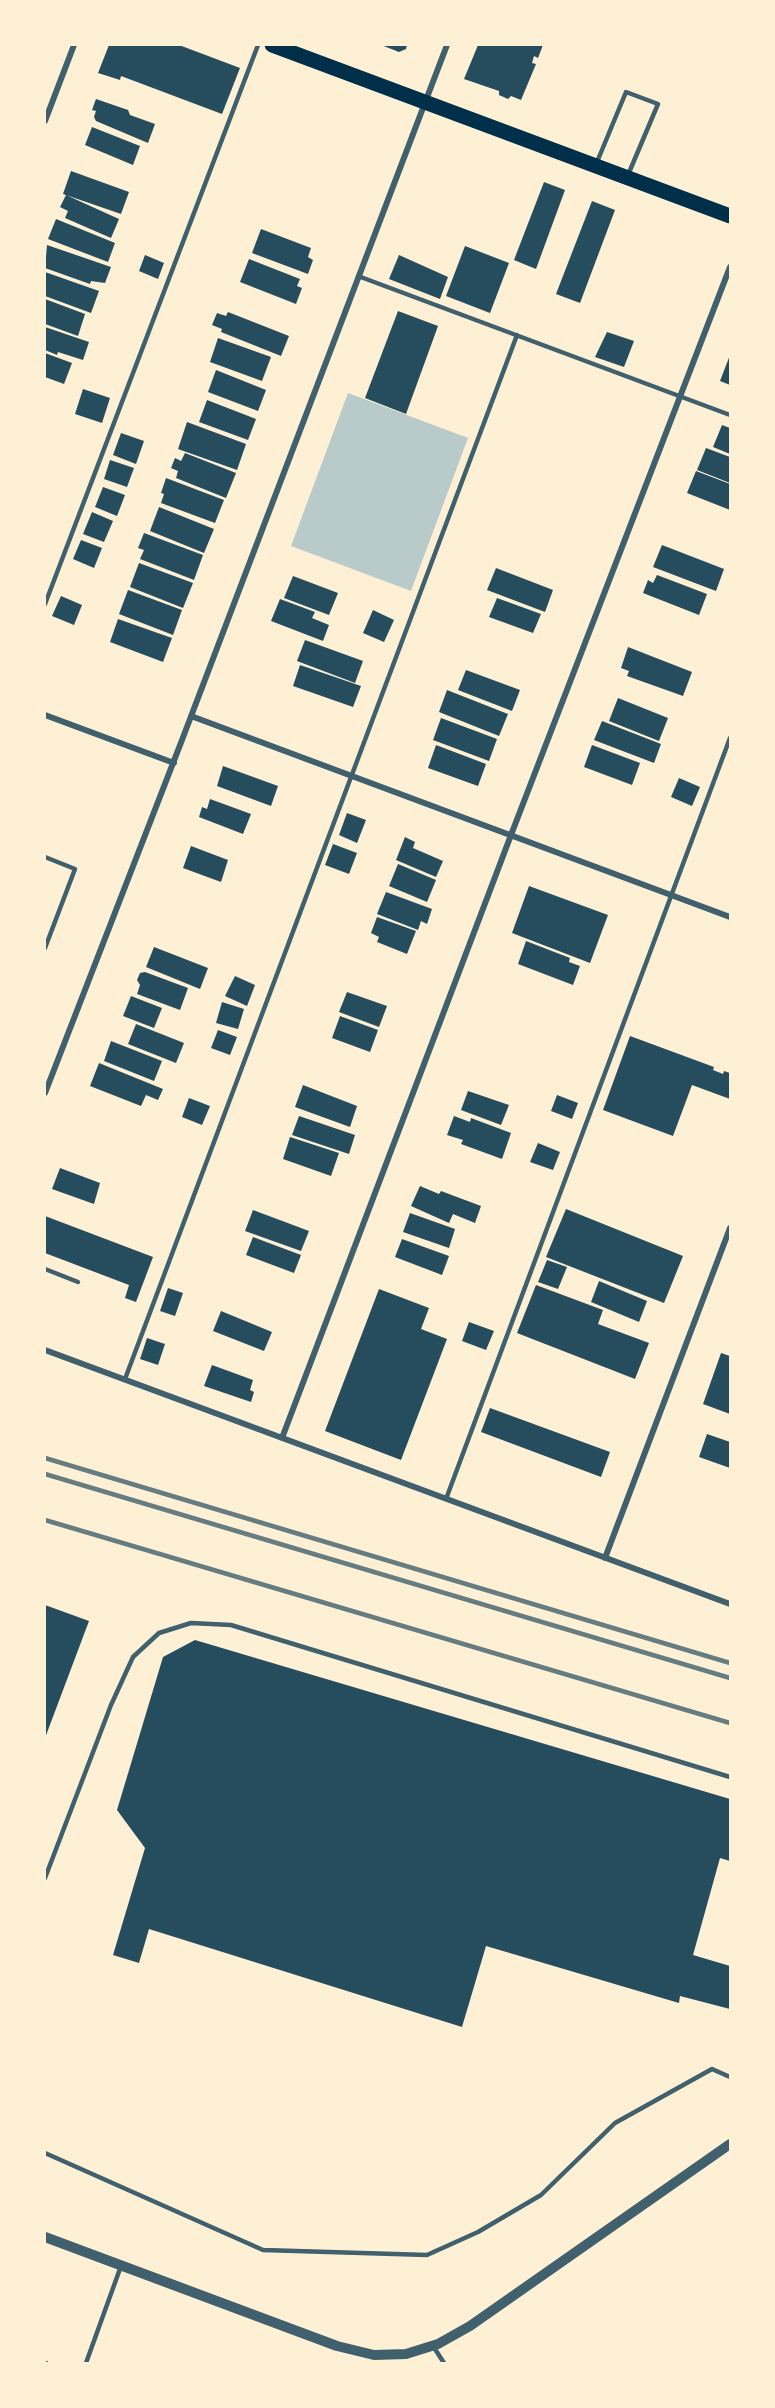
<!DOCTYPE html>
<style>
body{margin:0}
#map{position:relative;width:775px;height:2408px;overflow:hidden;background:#fdf0d5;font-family:Cabin,sans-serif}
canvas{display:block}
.frame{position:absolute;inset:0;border:46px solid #fdf0d5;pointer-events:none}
</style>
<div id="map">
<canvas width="775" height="2408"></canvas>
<div class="frame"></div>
</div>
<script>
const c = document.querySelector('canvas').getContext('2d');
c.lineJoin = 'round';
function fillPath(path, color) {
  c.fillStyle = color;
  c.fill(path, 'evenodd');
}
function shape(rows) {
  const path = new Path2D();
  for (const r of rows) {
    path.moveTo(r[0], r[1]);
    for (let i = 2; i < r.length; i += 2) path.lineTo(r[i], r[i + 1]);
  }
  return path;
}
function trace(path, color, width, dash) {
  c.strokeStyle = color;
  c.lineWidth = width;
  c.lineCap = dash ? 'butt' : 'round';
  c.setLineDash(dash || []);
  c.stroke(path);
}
const green = shape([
 [348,393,468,438,411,591,291,546]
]);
const building = shape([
 [109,45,179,45,240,68,222,114,121,76,120,80,98,73],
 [381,45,407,45,406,49,399,52],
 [478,45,543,45,538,58,534,56,532,63,536,64,521,100,511,96,508,99,499,95,499,91,464,79],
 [96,99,128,110,130,115,155,124,148,143,96,121,94,117,96,111,92,110],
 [92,127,140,146,133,165,85,145],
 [71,171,129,192,121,214,63,194],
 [544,182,565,190,536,269,514,260],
 [66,195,119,219,111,238,65,218,68,211,60,207],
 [592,201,615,210,580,303,556,294],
 [56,219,115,243,108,262,48,239],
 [261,229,311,248,308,257,313,260,308,274,252,253],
 [47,245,111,267,105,283,91,281,90,284,45,268],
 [465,246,509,263,490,313,446,296],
 [145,255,164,263,158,279,139,271],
 [399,255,448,277,440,299,389,279],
 [249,259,300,279,297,286,302,288,296,304,240,282],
 [45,272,99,291,91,313,45,296],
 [45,299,85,314,78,336,45,324],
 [398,311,438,326,406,414,365,398],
 [228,312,289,336,281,356,221,332,222,329,212,325,217,313,226,316],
 [45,327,89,342,83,360,58,352,57,355,45,350],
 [607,332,634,341,624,367,595,357],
 [218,338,271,357,262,381,210,362],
 [45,353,72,363,64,384,45,377],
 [730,355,730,385,720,381],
 [216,370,266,390,258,411,208,392],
 [83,389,110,398,102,423,75,414],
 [207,400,256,419,248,440,199,422],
 [187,422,246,444,237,470,178,449],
 [722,425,730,428,730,454,713,447],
 [121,433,144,441,136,464,113,455],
 [706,448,730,457,730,483,697,470],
 [185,453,236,473,226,498,176,478,178,471,171,468,175,458,181,461],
 [110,460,134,468,127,487,104,479],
 [696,471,730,484,730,510,687,493],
 [166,478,224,500,215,523,161,503,164,494,161,493],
 [103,487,125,495,117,516,95,507],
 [159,507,214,529,204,553,150,531],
 [92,512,113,521,104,542,83,534],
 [144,533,203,555,194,580,140,559,144,550,138,548],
 [81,540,102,548,94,568,73,559],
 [662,545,724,569,716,591,653,567],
 [139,563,193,583,183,608,130,587],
 [496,568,553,590,545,612,487,590],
 [657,575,707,594,699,615,643,593,648,580,653,583],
 [293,576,338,593,329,615,284,598],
 [128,590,182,610,173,635,119,614],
 [61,596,82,605,74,625,52,616],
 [497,598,541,614,533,633,489,617],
 [280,599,315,612,312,618,329,625,323,641,271,621],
 [373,610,394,620,384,642,363,633],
 [118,619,172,638,163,662,110,642],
 [305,640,363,661,355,683,297,661],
 [628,647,692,672,683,696,627,676,629,671,621,668],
 [300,665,361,686,353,707,293,686],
 [466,670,520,690,512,711,458,690],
 [447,690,508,714,499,736,439,712],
 [618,698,668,718,659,741,609,721],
 [441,718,497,739,489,761,433,740],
 [602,721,661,744,654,763,594,740],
 [436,745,486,764,478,786,428,768],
 [592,745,640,763,632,785,584,767],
 [223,766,278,786,271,806,217,786],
 [679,778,700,787,692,806,671,797],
 [210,799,251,814,243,834,199,817,202,807,207,809],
 [347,813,366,820,357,843,339,835],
 [405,837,415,842,413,848,443,861,436,877,396,860],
 [333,844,357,853,349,874,325,865],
 [191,846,228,860,221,882,183,868],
 [398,864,436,880,427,902,389,886],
 [529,886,608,915,590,963,512,933],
 [386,892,432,909,427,924,421,921,418,930,377,914],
 [377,917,416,931,407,954,377,942,379,937,371,933],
 [526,941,570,958,569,962,580,966,573,985,518,964],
 [154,947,208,968,200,989,146,967],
 [145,972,188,988,180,1010,137,994,140,985,137,980,140,973],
 [235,976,255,985,247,1006,225,996],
 [347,992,387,1006,379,1027,339,1012],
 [131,996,162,1008,154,1028,123,1016],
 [222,1002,244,1009,238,1029,216,1023],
 [340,1016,378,1030,370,1052,332,1038],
 [136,1024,184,1043,176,1063,128,1044],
 [218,1030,237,1037,230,1055,211,1048],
 [630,1036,714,1067,713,1070,723,1074,724,1071,730,1073,730,1099,692,1085,673,1136,603,1110],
 [111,1041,162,1061,154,1081,104,1061],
 [99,1063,163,1089,158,1100,146,1095,141,1106,90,1086],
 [303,1085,357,1106,350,1127,295,1107],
 [468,1091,509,1105,501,1125,461,1110],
 [557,1095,578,1103,572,1119,551,1111],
 [189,1098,210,1106,202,1125,182,1117],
 [299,1116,355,1135,349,1154,292,1135],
 [454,1116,470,1122,471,1118,511,1133,502,1159,461,1144,463,1140,447,1135],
 [290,1137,339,1153,331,1176,283,1159],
 [538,1143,560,1152,553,1170,530,1162],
 [60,1168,100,1183,94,1204,52,1189],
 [420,1186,439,1194,441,1191,481,1206,475,1223,453,1214,449,1223,411,1206],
 [566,1209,683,1256,664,1303,546,1257],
 [253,1210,309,1231,301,1251,245,1231],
 [410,1213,455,1229,449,1248,403,1232],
 [45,1216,153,1257,136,1302,125,1298,129,1285,45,1253],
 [253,1237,301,1255,294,1273,246,1255],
 [402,1239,449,1256,442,1275,395,1257],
 [547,1260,567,1267,558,1289,538,1282],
 [599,1281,647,1301,639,1322,591,1302],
 [536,1285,603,1310,598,1324,649,1343,635,1379,517,1333],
 [168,1288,183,1293,175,1316,160,1311],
 [379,1289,429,1308,421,1329,447,1339,401,1460,325,1431],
 [221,1311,272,1332,264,1351,213,1331],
 [469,1322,494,1331,486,1350,462,1341],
 [147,1338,165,1344,158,1365,140,1359],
 [721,1353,730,1356,730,1414,703,1404],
 [212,1365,253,1380,250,1390,254,1392,251,1402,204,1386],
 [490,1408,610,1452,601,1477,481,1432],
 [707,1434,730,1442,730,1468,699,1457],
 [45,1605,89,1621,45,1738],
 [195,1640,730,1799,730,1861,720,1858,693,1955,730,1966,730,2009,680,1996,679,2003,486,1946,462,2027,149,1929,139,1963,113,1955,145,1848,117,1810,163,1657]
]);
const service = shape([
 [597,162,626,92,658,104,628,175],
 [358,276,730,415],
 [45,604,258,45],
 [45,857,75,869,45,948],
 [45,1269,78,1282],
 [125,1379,517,335],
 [446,1499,730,738],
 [45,1878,111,1705,133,1657,159,1633,191,1623,231,1625,730,1777],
 [45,2153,263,2250,427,2255,478,2232,541,2195,615,2123,712,2069,730,2077],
 [433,2346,444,2363],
 [45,2363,46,2363],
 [86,2363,121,2266]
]);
const minor = shape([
 [45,121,74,45],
 [45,715,174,763],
 [191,716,730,917],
 [45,1093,182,740,447,45],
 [45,1350,730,1604],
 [282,1438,511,835,730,267],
 [605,1558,730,1228]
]);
const tertiary = shape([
 [45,2237,337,2346,374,2355,406,2354,438,2344,470,2326,730,2144]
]);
const primary = shape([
 [272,45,730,216]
]);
const rail = shape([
 [45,1458,730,1663],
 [45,1474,730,1678],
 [45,1520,730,1723]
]);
fillPath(green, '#b9caca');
fillPath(building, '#264d5e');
trace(service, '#3f606c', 4.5);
trace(minor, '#3f606c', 6);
trace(tertiary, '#3f606c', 10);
trace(primary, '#003049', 15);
trace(rail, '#657d81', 4.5);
</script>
